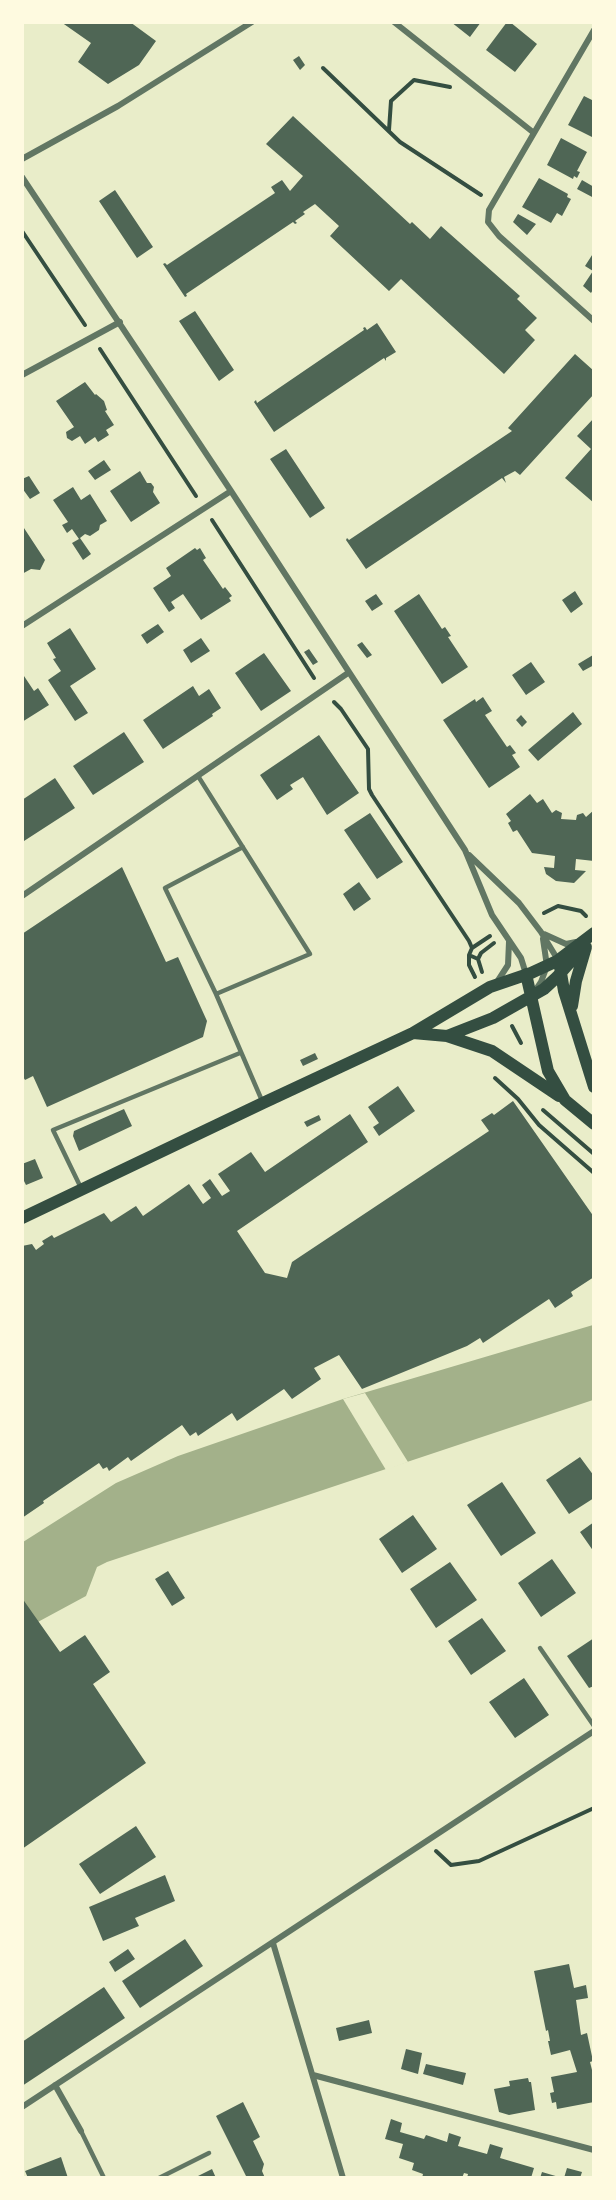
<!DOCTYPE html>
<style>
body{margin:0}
#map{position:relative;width:616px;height:2200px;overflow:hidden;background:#e9edc9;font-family:Rubik,sans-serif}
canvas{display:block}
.frame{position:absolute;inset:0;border:24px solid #fefae0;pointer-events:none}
</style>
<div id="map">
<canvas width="616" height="2200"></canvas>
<div class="frame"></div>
</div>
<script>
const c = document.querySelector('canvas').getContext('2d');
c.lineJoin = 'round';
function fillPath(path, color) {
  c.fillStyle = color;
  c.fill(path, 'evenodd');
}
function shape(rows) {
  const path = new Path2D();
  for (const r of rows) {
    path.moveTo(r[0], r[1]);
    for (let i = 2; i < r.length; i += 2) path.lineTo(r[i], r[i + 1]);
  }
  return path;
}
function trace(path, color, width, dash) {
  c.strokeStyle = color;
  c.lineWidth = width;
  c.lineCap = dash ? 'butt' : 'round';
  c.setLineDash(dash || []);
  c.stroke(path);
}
const water = shape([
 [593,1325,593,1400,107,1562,97,1567,86,1596,23,1630,23,1542,116,1483,178,1456,343,1399]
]);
const pier = shape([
 [365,1393,408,1462,386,1470,343,1399]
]);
const building = shape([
 [61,22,130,22,156,41,139,65,108,84,78,62,91,43],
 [451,22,481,22,470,37],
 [507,22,510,22,537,44,515,72,486,50],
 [299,56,305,65,300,70,293,60],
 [584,96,594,101,594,138,568,125],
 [293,116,410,224,412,222,430,239,441,226,520,296,517,299,537,318,525,330,535,340,504,374,401,279,389,291,330,236,339,226,315,204,303,212,305,214,295,221,297,223,295,224,293,222,186,294,187,296,185,297,163,264,165,263,167,265,275,193,271,187,282,180,290,191,303,176,266,144],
 [561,138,587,152,577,171,580,172,577,178,574,176,573,179,547,165],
 [539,178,568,194,567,197,571,199,562,216,557,213,551,223,522,207],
 [582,180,594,187,594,198,577,189],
 [115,190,153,247,137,258,99,201],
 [518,214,536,224,527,235,513,222],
 [594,252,594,288,591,293,583,286,593,271,585,266],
 [195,311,234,370,219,381,179,321],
 [377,323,396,352,386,358,386,361,384,358,274,432,254,402,256,400,257,403,364,330,363,328,365,327,367,330],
 [575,354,594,371,594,394,520,475,515,471,504,477,506,483,502,478,366,569,346,540,347,538,349,540,512,431,508,428],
 [85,382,95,395,96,394,104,401,107,410,105,411,114,425,106,430,109,435,98,442,95,437,85,444,80,436,72,441,67,438,66,432,74,427,56,401],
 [594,418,594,503,565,478,591,449,577,436],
 [286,449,325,508,310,518,270,459],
 [104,460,111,470,95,480,88,471],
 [140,471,147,483,151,483,154,487,153,492,160,503,131,522,110,491],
 [29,476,40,493,30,499,22,488,22,479],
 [73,487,81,500,90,494,107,521,100,525,99,530,90,536,85,534,80,538,91,554,83,560,72,543,79,539,72,529,67,533,62,525,68,522,53,500],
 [22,525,45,560,40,570,31,569,22,574],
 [195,548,197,550,200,548,206,558,203,560,223,589,225,587,232,596,229,598,231,601,201,620,183,594,171,602,175,608,169,612,153,588,171,576,166,568],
 [575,591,583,604,571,613,562,600],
 [376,594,383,604,372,611,365,601],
 [419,594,442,629,445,627,451,636,448,637,468,667,442,684,394,611],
 [158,624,164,632,147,644,141,635],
 [70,628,96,669,70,686,88,713,75,721,48,680,61,671,53,659,56,658,47,643],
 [201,638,210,651,191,663,183,650],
 [362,642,372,655,367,658,357,645],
 [309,649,318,662,313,665,304,652],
 [264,653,291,691,261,711,235,673],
 [593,655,594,665,583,671,578,664],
 [531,662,545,682,526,695,512,675],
 [22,673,34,691,38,688,49,705,22,722],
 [193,686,199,696,209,689,221,708,212,714,213,716,163,749,143,720],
 [483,697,492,711,485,715,507,747,510,745,516,753,512,755,520,767,489,788,443,720,475,699,476,702],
 [573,712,582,724,538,761,528,750],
 [521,715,527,722,522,727,516,720],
 [124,732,144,762,93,795,73,766],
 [319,735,359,793,327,815,303,777,290,785,293,789,277,800,260,775],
 [55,778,75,808,24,841,22,800],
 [530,794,537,803,543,799,552,813,556,810,562,813,561,819,576,820,577,815,583,813,586,817,594,810,594,861,576,859,575,870,586,871,574,883,556,881,546,874,544,867,554,868,555,856,532,853,517,830,513,832,508,823,511,821,506,814],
 [370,813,403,862,377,879,344,830],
 [122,867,166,962,178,957,207,1021,203,1037,47,1107,33,1076,25,1080,22,1075,22,934],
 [359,882,371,899,354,911,343,894],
 [315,1053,318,1059,303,1066,300,1060],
 [398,1086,415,1111,379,1136,373,1127,379,1123,368,1107],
 [513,1101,594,1217,594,1277,571,1292,573,1296,555,1308,549,1299,483,1343,480,1338,467,1346,362,1389,339,1355,314,1368,321,1379,292,1399,284,1389,237,1421,232,1413,198,1436,196,1432,190,1436,182,1425,131,1461,128,1457,109,1471,107,1467,103,1469,99,1463,43,1501,44,1503,22,1518,22,1246,32,1244,36,1250,44,1244,42,1241,52,1235,54,1238,104,1213,111,1222,136,1206,143,1216,189,1184,203,1204,211,1198,202,1185,210,1179,222,1196,230,1191,218,1174,251,1152,265,1172,350,1114,368,1142,237,1231,265,1273,287,1278,292,1262,489,1131,481,1120,492,1113,494,1115],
 [124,1109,132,1126,79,1151,73,1136,74,1131],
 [319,1115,321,1120,307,1127,304,1122],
 [35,1159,43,1178,26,1185,22,1177,22,1164],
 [580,1457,594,1476,594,1498,569,1514,546,1480],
 [502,1482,536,1533,501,1556,467,1505],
 [413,1515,437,1549,402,1573,379,1539],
 [594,1522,594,1552,580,1532],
 [552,1559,576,1593,541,1617,518,1583],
 [450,1562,477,1600,436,1628,410,1589],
 [168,1571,185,1598,172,1606,155,1579],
 [22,1598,60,1652,85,1635,110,1672,93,1684,146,1763,22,1849],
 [482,1618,506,1651,471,1675,448,1641],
 [594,1638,594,1686,589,1688,567,1656],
 [524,1678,549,1715,515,1738,489,1702],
 [136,1826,156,1857,100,1894,79,1864],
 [165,1875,175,1901,135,1918,139,1926,103,1941,89,1907],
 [185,1939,203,1966,140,2008,122,1981],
 [128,1949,135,1959,115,1972,109,1962],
 [569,1964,574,1988,586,1985,588,1998,576,2000,581,2035,587,2033,593,2061,590,2062,592,2070,594,2069,594,2102,557,2109,556,2102,552,2103,550,2093,554,2092,551,2077,577,2072,570,2050,551,2055,548,2041,550,2041,548,2030,546,2031,534,1971],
 [104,1987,125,2018,22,2086,22,2042],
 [369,2020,372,2033,339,2041,336,2028],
 [406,2049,422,2053,418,2074,401,2069],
 [426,2064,466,2073,463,2085,423,2074],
 [528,2078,529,2082,531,2082,535,2110,509,2115,499,2112,494,2089,510,2086,509,2081],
 [243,2102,260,2137,253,2141,264,2164,262,2171,265,2178,247,2178,216,2116],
 [391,2119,402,2123,400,2132,424,2139,426,2135,447,2142,449,2133,461,2137,458,2146,487,2154,490,2144,503,2148,500,2158,534,2168,531,2178,467,2178,468,2174,464,2173,462,2178,422,2178,423,2174,412,2170,414,2163,399,2158,403,2144,385,2139],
 [61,2157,68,2178,28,2178,25,2171],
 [567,2168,582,2172,580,2178,564,2178],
 [212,2169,216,2178,194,2178],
 [542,2172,559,2177,559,2178,540,2178]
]);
const path = shape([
 [323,68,400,142,481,195],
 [389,130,391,101,414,80,450,87],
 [22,231,85,325],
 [100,349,196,496],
 [212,520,314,678],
 [334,702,341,709,368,749,369,789,372,795,469,941,472,948,469,955,469,965,475,977],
 [544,913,558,906,581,911,586,916],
 [472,948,490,936],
 [469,955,478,959,481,953,494,943],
 [478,959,482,972],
 [512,1026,521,1043],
 [495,1078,518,1099,539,1125,594,1173],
 [543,1110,594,1154],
 [436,1851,451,1865,479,1861,594,1808]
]);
const service = shape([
 [198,776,310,954,216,994],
 [243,847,165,888,216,994,263,1103],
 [81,1188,53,1130,240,1053],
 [540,1648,594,1726],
 [81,2131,104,2178],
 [159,2178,209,2153]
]);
const minor = shape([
 [394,22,534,133,489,210,488,222,499,236,594,321],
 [534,133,594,30],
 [22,159,118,106,252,22],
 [22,177,231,491,465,850,492,915,521,958,526,974],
 [22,375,120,322],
 [22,626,231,491],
 [469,855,519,903,541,932,558,960],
 [22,896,348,673],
 [544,934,566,944,576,942],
 [497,982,508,965,509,942],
 [535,991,541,982,547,966,543,939],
 [273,1943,343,2178],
 [313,2075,594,2150],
 [55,2085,81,2131],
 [22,2107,594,1731]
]);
const secondary = shape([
 [560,967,564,991,594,1087],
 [526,974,548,1071,565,1100,594,1124],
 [572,1006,576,981,586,947],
 [413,1033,447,1036,493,1018,544,989,557,977,580,951],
 [447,1036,492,1051,559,1096],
 [22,1218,263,1103,413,1033,490,987,531,973,557,961,594,933]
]);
fillPath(water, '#a3b18a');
fillPath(pier, '#e9edc9');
fillPath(building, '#4f6655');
trace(path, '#344e41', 4);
trace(service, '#617663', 4.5);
trace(minor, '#617663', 6);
trace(secondary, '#344e41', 12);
</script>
